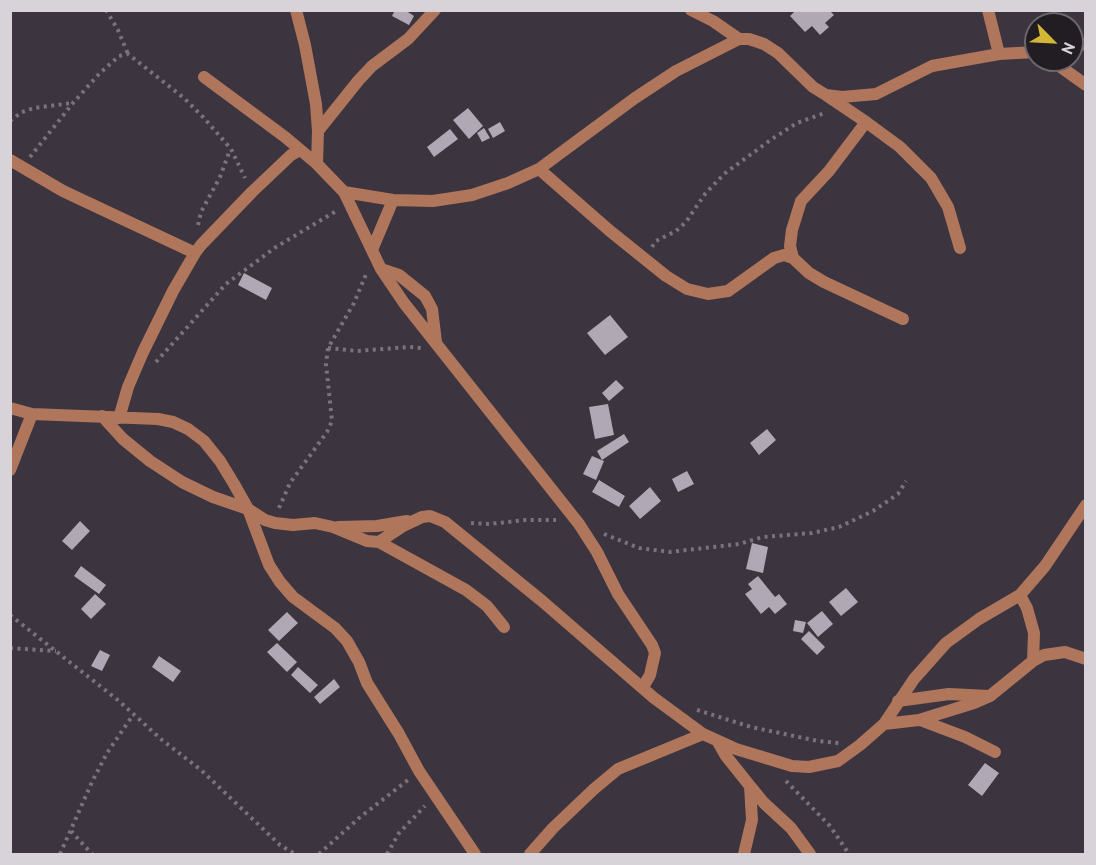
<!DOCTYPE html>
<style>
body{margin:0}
#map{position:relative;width:1096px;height:865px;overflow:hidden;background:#3c343f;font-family:"PT Sans",sans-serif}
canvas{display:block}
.frame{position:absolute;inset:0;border:12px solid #d8d3d9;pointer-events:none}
.north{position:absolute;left:1024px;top:12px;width:60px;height:60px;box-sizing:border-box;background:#211d22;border:2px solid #6a666b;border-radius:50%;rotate:114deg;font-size:16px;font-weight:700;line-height:24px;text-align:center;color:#d8d3d9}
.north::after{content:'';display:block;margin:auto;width:21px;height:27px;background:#d3b635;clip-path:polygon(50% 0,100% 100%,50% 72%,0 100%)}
</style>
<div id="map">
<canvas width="1096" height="865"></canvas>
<div class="frame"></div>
<div class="north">N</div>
</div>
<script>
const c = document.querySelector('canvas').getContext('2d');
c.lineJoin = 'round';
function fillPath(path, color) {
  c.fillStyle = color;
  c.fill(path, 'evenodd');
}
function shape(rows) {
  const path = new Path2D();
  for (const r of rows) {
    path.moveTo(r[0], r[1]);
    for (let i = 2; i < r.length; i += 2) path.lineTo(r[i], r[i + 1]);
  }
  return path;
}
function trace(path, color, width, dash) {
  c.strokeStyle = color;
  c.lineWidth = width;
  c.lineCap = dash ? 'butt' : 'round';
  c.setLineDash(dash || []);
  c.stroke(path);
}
const building = shape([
 [395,10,405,10,414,16,409,25,392,16],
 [796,10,829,10,834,15,825,23,829,27,820,35,812,26,805,32,790,16],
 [468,108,483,126,469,139,453,120],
 [500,122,505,131,493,138,488,129],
 [484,128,490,138,482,142,477,133],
 [450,129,458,139,434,157,427,147],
 [244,273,272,288,266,300,238,285],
 [610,315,628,337,605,355,587,333],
 [616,380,624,388,609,401,602,393],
 [608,404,614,435,595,439,589,407],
 [767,429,776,440,759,455,750,443],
 [624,434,629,442,602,460,597,451],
 [592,456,604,461,596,480,583,474],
 [687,471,694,484,678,492,672,479],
 [599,480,625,496,619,507,592,492],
 [650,487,661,501,640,519,629,506],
 [80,521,90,531,72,550,62,541],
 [752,543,768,547,763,573,746,569],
 [81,566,106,585,99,594,74,576],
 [758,576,775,597,779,594,787,604,775,614,769,607,761,614,745,594,752,589,748,584],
 [846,588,858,602,841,616,829,602],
 [95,594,106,604,91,619,81,609],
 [822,611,833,624,818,637,807,623],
 [287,612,298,623,279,641,268,630],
 [795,620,806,622,803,633,793,631],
 [809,631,825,647,817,655,801,639],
 [277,643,297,662,287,672,267,652],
 [100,650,110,655,102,671,91,666],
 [159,656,181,671,173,682,152,667],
 [298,667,318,685,310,693,291,675],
 [334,679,340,687,320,704,314,697],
 [985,763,999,773,982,796,968,785]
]);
const path = shape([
 [106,10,118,30,128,54],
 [10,121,22,112,34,108,72,103],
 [30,157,73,103,99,74,119,56,128,54,184,98,204,118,231,149,245,178],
 [198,225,201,212,220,177,230,150],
 [652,247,656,241,676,231,686,222,705,194,724,174,772,139,797,123,825,113],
 [328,348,357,351,409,347,422,348],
 [156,362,226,284,276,247,338,210],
 [279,508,290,483,327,432,332,421,326,364,328,348,354,303,367,272],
 [471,523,490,524,525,520,556,520],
 [604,534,639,548,670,552,739,544,763,537,812,533,839,527,873,511,898,494,906,481],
 [10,615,119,701,162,740,201,770,280,845,295,854],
 [10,648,56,651],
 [697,710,751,727,818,741,839,743],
 [786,781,830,826,849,854],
 [71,831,92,854],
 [60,854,92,782,107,753,133,715],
 [319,854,359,818,408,780],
 [387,854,399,833,425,806]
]);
const street = shape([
 [296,10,305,45,316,104,318,131,317,164],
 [691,10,713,21,739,39],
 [988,10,999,54],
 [1072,46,1086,44],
 [1051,60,1086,85],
 [204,77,285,137,317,164,344,192,381,269,404,303,579,524,597,552,618,594,652,645,655,653,650,675,643,687],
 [866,122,900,147,931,178,948,207,960,248],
 [318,131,358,81,372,66,408,39,435,10],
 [10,160,63,191,195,253],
 [539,169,610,231,666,276,687,289,708,294,728,291,774,258,784,255,793,258,809,273,824,282,903,319],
 [344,192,393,200,433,201,472,195,508,183,539,169,635,98,676,71,739,39,749,39,764,44,778,53,813,87,826,95,842,97,876,94,932,66,999,54,1036,52],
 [372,250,393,200],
 [793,258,790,246,792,230,801,201,829,171,866,122,826,95],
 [381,269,399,275,425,296,432,309,436,342],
 [10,408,32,414,158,419,173,422,188,429,204,441,220,461,234,484,248,509,269,565,280,582,293,597,335,628,347,641,359,662,367,683,399,734,419,771,475,854],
 [102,416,123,439,150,461,182,482,213,497,248,509,265,520,275,523,293,525,315,523,333,527,367,541,379,542,403,526,422,517,430,516,445,522,542,601,654,698,703,734,736,749,792,766,809,767,838,761,860,745,884,724,914,679,946,643,979,619,1020,595,1045,566,1086,505],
 [119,418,128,387,143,352,173,291,195,253,201,245,252,192,291,155,300,150],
 [10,470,32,414],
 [338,527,377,526,407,521],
 [379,542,466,590,487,606,504,627],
 [1020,595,1027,608,1034,633,1033,661],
 [898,701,949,694,989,696],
 [920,720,965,737,995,752],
 [884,724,919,720,974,703,990,696,1033,661,1044,655,1065,652,1086,659],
 [718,742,726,756,750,786,764,803,791,828,810,854],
 [530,854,553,828,594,789,618,769,703,734],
 [744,854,752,820,750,786]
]);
fillPath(building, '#b0a8b4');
trace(path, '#7a737c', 4, [3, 4.5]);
trace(street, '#af765b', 12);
</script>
